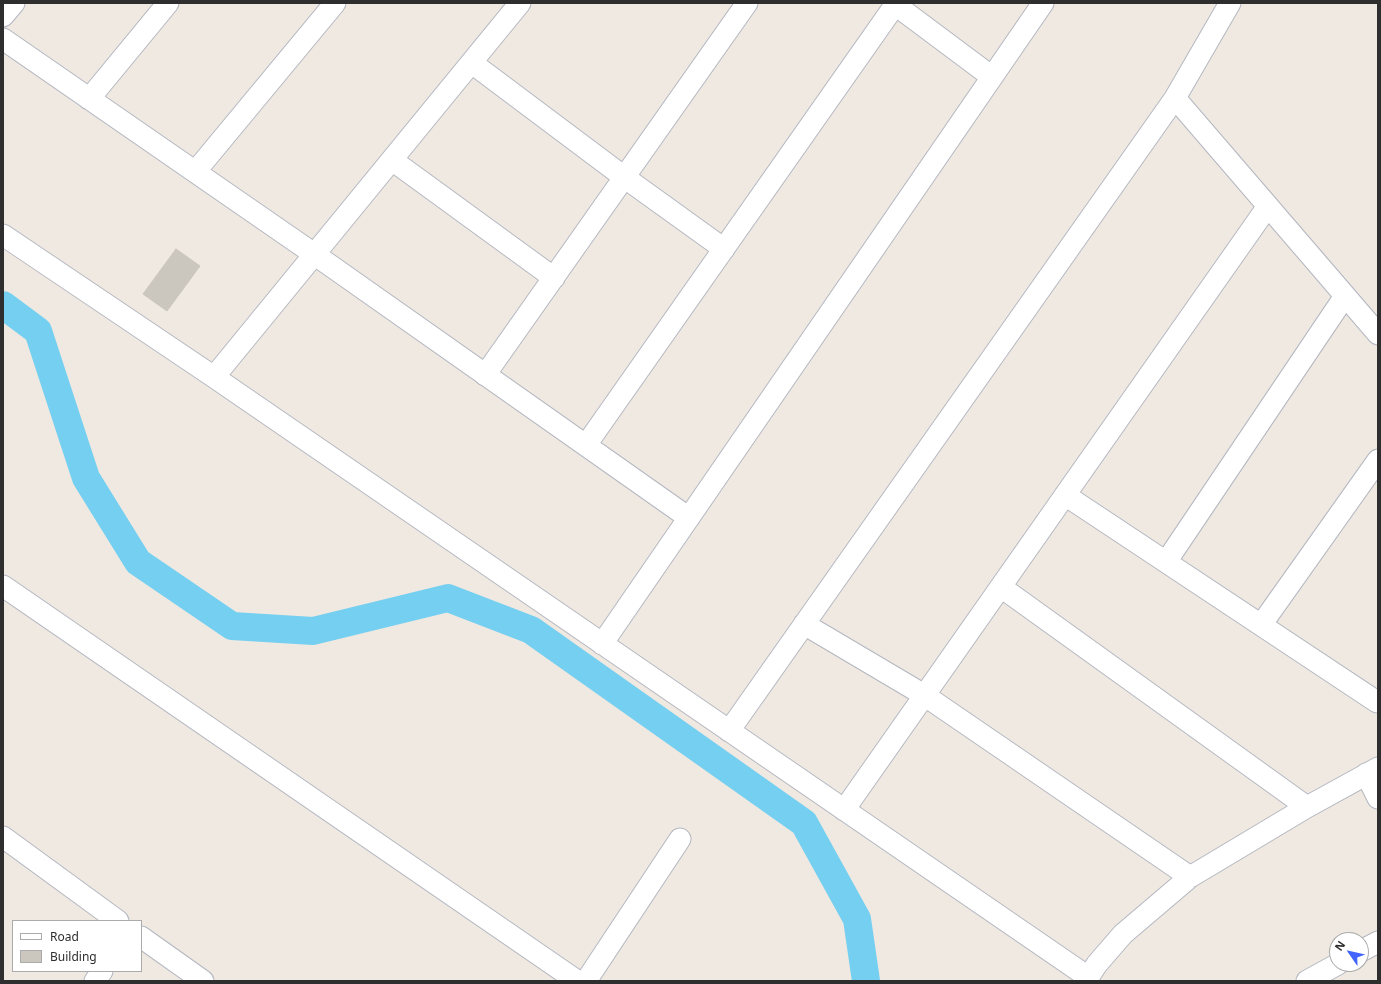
<!DOCTYPE html>
<style>
body{margin:0}
#map{position:relative;width:1381px;height:984px;overflow:hidden;background:#efe9e1;font-family:"Noto Sans",sans-serif}
canvas{display:block}
.frame{position:absolute;inset:0;border:4px solid #2e2e2e;pointer-events:none}
.legend{position:absolute;left:12px;top:920px;width:130px;height:52px;box-sizing:border-box;background:#fff;border:1px solid #ababab;margin:0;padding:5px 7px;list-style:none;font-size:12px;color:#2e2e2e}
.legend li{display:flex;align-items:center;gap:8px;height:20px}
.legend b{width:20px;border:1px solid #ababab}
.north{position:absolute;left:1329px;top:932px;width:40px;height:40px;box-sizing:border-box;background:#fff;border:1px solid #ababab;border-radius:50%;rotate:304deg;font-size:11px;font-weight:700;line-height:16px;text-align:center;color:#2e2e2e}
.north::after{content:'';display:block;margin:auto;width:14px;height:18px;background:#4264fb;clip-path:polygon(50% 0,100% 100%,50% 72%,0 100%)}
</style>
<div id="map">
<canvas width="1381" height="984"></canvas>
<div class="frame"></div>
<ul class="legend">
<li><b style="height:5px;background:#fff"></b>Road</li>
<li><b style="height:11px;background:#cbc7bf"></b>Building</li>
</ul>
<div class="north">N</div>
</div>
<script>
const c = document.querySelector('canvas').getContext('2d');
c.lineJoin = 'round';
function shape(rows) {
  const path = new Path2D();
  for (const r of rows) {
    path.moveTo(r[0], r[1]);
    for (let i = 2; i < r.length; i += 2) path.lineTo(r[i], r[i + 1]);
  }
  return path;
}
function trace(path, color, width, dash) {
  c.strokeStyle = color;
  c.lineWidth = width;
  c.lineCap = dash ? 'butt' : 'round';
  c.setLineDash(dash || []);
  c.stroke(path);
}
function fillPath(path, color) {
  c.fillStyle = color;
  c.fill(path, 'evenodd');
}
const canal = shape([
 [3,305,38,331,86,478,138,562,232,626,313,631,448,598,531,630,804,823,857,919,866,981]
]);
const building = shape([
 [176,249,200,266,167,311,143,294,176,249]
]);
const minor = shape([
 [893,3,992,77],
 [1230,3,1175,98,1378,334],
 [3,16,14,3],
 [3,39,314,254,689,518],
 [472,63,624,177,724,249],
 [89,99,168,3],
 [392,160,554,278],
 [195,172,335,3],
 [3,235,214,377,1088,977],
 [485,375,747,3],
 [214,377,520,3],
 [586,445,895,5],
 [1065,495,1377,702,1378,700],
 [1166,562,1345,296],
 [3,586,577,981],
 [1001,587,1307,807],
 [804,624,924,695,1190,877],
 [1261,625,1378,460],
 [602,644,1043,3],
 [729,731,1175,98],
 [1366,774,1378,798],
 [844,810,1268,206],
 [3,837,118,921],
 [141,937,203,981],
 [1361,951,1378,942],
 [95,981,102,971],
 [586,981,680,839],
 [1086,981,1097,964,1123,934,1190,877,1307,807,1378,768],
 [1307,981,1338,964]
]);
trace(canal, '#75cff0', 28);
fillPath(building, '#cbc7bf');
trace(building, '#cbc5ba', 1);
trace(minor, '#b4b7c1', 23);
trace(minor, '#fff', 21);
</script>
